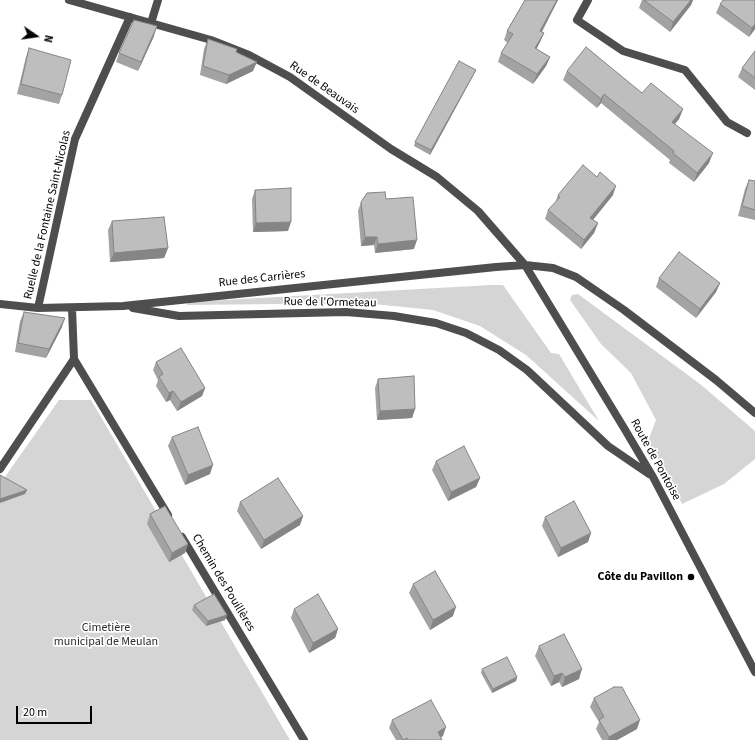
<!DOCTYPE html>
<meta charset="utf-8">
<style>
body{margin:0}
#map{position:relative;width:755px;height:740px;overflow:hidden;background:#fff;font-family:"Source Sans 3",sans-serif}
canvas{display:block}
.north{position:absolute;left:16px;top:16px;width:40px;height:40px;-webkit-text-stroke:3px #fff;paint-order:stroke;rotate:103deg;font-size:11px;font-weight:700;line-height:16px;text-align:center;color:#000}
.north::after{content:'';display:block;margin:auto;width:14px;height:18px;background:#000;clip-path:polygon(50% 0,100% 100%,50% 72%,0 100%)}
.scale{position:absolute;left:16px;top:706px;width:76px;height:18px;box-sizing:border-box;border:2px solid #000;border-top:0;padding-left:5px;font-size:12px;line-height:14px;white-space:nowrap;color:#000;-webkit-text-stroke:3px #fff;paint-order:stroke}
</style>
<div id="map">
<canvas width="755" height="740"></canvas>
<div class="north">N</div>
<div class="scale">20 m</div>
</div>
<script>
const c = document.querySelector('canvas').getContext('2d');
c.lineJoin = 'round';
function fillPath(path, color) {
  c.fillStyle = color;
  c.fill(path, 'evenodd');
}
function shape(rows) {
  const path = new Path2D();
  for (const r of rows) {
    path.moveTo(r[0], r[1]);
    for (let i = 2; i < r.length; i += 2) path.lineTo(r[i], r[i + 1]);
  }
  return path;
}
function trace(path, color, width, dash) {
  c.strokeStyle = color;
  c.lineWidth = width;
  c.lineCap = dash ? 'butt' : 'round';
  c.setLineDash(dash || []);
  c.stroke(path);
}
function label(font, color, halo, rows, align = 'center') {
  c.font = font + ' "Source Sans 3",sans-serif';
  c.lineWidth = 3.5;
  c.setLineDash([]);
  c.textBaseline = 'middle';
  c.strokeStyle = halo;
  c.fillStyle = color;
  for (const [text, x, y, turn = 0] of rows) {
    c.save();
    c.translate(x, y);
    c.rotate((+turn || 0) * Math.PI / 180);
    c.textAlign = isNaN(turn) ? turn : align;
    if (halo) c.strokeText(text, 0, 0);
    c.fillText(text, 0, 0);
    c.restore();
  }
}
const green = shape([
 [491,285,503,285,551,353,559,354,599,421,526,355,480,326,433,310,364,303,187,305,188,302],
 [578,294,700,384,755,431,755,459,724,484,682,504,648,441,656,420,631,373,601,344,570,300,572,295],
 [59,400,91,400,290,740,0,740,0,484]
]);
const service = shape([
 [151,23,158,0]
]);
const minor = shape([
 [69,0,211,40,249,55,290,77,391,149,437,177,478,211,525,265,624,428,653,477,755,672],
 [588,0,577,20,623,51,685,70,727,122,747,133],
 [0,304,38,308,123,306,496,267,525,265,553,268,576,277,624,310,716,380,755,413],
 [38,308,75,139,130,17],
 [72,308,74,359,168,515],
 [133,308,179,316,346,312,394,316,436,323,466,333,499,350,527,370,608,446,649,474],
 [0,469,74,359],
 [182,537,304,740]
]);
const wall = shape([
 [525,0,558,0,542,32,544,33,540,42,536,49,550,57,546,66,533,84,498,62,501,53,508,43,504,40,507,31],
 [642,0,693,0,691,5,670,32,639,8],
 [755,0,755,29,749,37,716,13,720,4],
 [154,36,138,71,116,62,119,53],
 [208,39,253,71,226,84,200,75,204,49],
 [29,48,62,95,59,104,17,94,26,57],
 [755,51,755,90,738,77,742,68],
 [476,70,474,74,430,155,414,146,415,142],
 [567,71,642,93,683,109,679,119,675,124,709,163,694,182,669,163,670,160,601,103,597,108,563,80],
 [749,180,755,181,755,220,738,216,745,189],
 [255,190,288,231,253,232,252,199],
 [558,195,613,195,593,220,598,223,594,233,581,249,545,219,548,210,555,203],
 [386,199,414,249,375,253,374,245,361,246,358,211,361,202],
 [112,221,168,248,164,258,110,262,108,230],
 [659,278,720,283,716,292,696,318,656,287],
 [24,312,62,327,46,358,15,352,20,321],
 [156,362,205,388,202,396,177,411,170,400,166,402,156,386,158,380,153,370],
 [378,379,415,409,412,418,377,420,375,388],
 [172,437,210,474,185,485,168,446],
 [436,461,480,478,476,487,448,501,432,470],
 [240,502,303,516,300,525,261,549,237,511],
 [150,514,188,544,185,553,169,562,147,524],
 [545,517,591,533,588,542,558,557,542,526],
 [413,584,453,616,430,630,409,593],
 [194,605,227,615,225,620,206,626,192,610],
 [294,609,338,629,335,638,309,653,291,618],
 [539,646,579,679,562,687,559,682,551,686,535,656],
 [482,669,517,677,516,681,492,693,481,673],
 [594,698,637,729,617,740,602,740,596,729,599,722,590,707],
 [392,720,443,736,441,737,442,740,396,740,389,728]
]);
const shadedWall = shape([
 [557,0,558,0,537,40,540,31],
 [691,0,693,0,691,5,670,32,673,22],
 [755,24,755,29,749,37,752,28],
 [157,26,154,36,138,71,141,62],
 [544,33,540,42,532,58,535,48],
 [550,57,546,66,533,84,537,74],
 [257,62,253,71,226,84,229,75],
 [476,70,474,74,430,155,431,150],
 [604,94,601,103,597,108,601,99],
 [683,109,679,119,669,131,672,122],
 [713,153,709,163,694,182,697,173],
 [616,186,613,195,587,227,590,218],
 [291,222,288,231,253,232,256,223],
 [598,223,594,233,581,249,584,240],
 [365,237,377,237,374,245,361,246],
 [417,240,414,249,375,253,378,244],
 [168,248,164,258,110,262,114,253],
 [720,283,716,292,696,318,700,309],
 [65,318,62,327,46,358,49,349],
 [205,388,202,396,177,411,181,402],
 [173,391,170,400,166,402,169,393],
 [415,409,412,418,377,420,380,411],
 [213,465,210,474,185,485,188,475],
 [480,478,476,487,448,501,451,492],
 [27,490,25,494,0,503,0,499],
 [303,516,300,525,261,549,264,540],
 [591,533,588,542,558,557,561,548],
 [188,544,185,553,169,562,172,553],
 [456,607,453,616,430,630,433,620],
 [227,615,225,620,206,626,208,621],
 [338,629,335,638,309,653,313,643],
 [582,669,579,679,562,687,565,677],
 [562,673,559,682,551,686,554,676],
 [517,677,516,681,492,693,493,689],
 [640,720,637,729,617,740,608,740,609,737],
 [446,727,443,736,435,740,438,732]
]);
const building = shape([
 [525,0,557,0,540,31,544,33,535,48,550,57,537,74,501,53,513,34,507,31,525,0],
 [644,0,691,0,673,22,644,0],
 [723,0,755,0,755,24,752,28,720,4,723,0],
 [134,20,157,26,141,62,119,53,134,20],
 [208,39,237,49,236,52,257,62,229,75,203,66,208,39],
 [586,47,642,93,651,83,683,109,672,122,713,153,697,173,673,153,674,151,604,94,601,99,567,71,586,47],
 [29,48,71,60,62,95,21,84,29,48],
 [755,51,755,78,742,68,755,51],
 [459,61,476,70,431,150,415,142,459,61],
 [583,165,597,177,600,172,616,186,590,218,598,223,584,240,548,210,560,197,558,195,583,165],
 [749,180,755,181,755,210,742,206,749,180],
 [291,188,291,222,256,223,255,190,291,188],
 [385,192,386,199,413,197,417,240,378,244,377,237,365,237,361,202,367,193,385,192],
 [164,217,168,248,114,253,112,221,164,217],
 [679,252,720,283,700,309,659,278,679,252],
 [24,312,65,318,49,349,18,343,24,312],
 [181,348,205,388,181,402,173,391,169,393,159,377,163,374,156,362,181,348],
 [414,376,415,409,380,411,378,379,414,376],
 [198,427,213,465,188,475,172,437,198,427],
 [464,446,480,478,451,492,436,461,464,446],
 [0,475,27,490,0,499,0,475],
 [278,478,303,516,264,540,240,502,278,478],
 [574,501,591,533,561,548,545,517,574,501],
 [165,506,188,544,172,553,150,514,165,506],
 [435,571,456,607,433,620,413,584,435,571],
 [214,594,227,615,208,621,194,605,214,594],
 [318,594,338,629,313,643,294,609,318,594],
 [564,634,582,669,565,677,562,673,554,676,539,646,564,634],
 [507,657,517,677,493,689,482,669,507,657],
 [614,687,622,687,640,720,609,737,599,720,604,717,594,698,614,687],
 [431,700,446,727,438,732,442,740,408,740,407,738,403,740,392,720,431,700]
]);
const markers = [
 [691,577,4,"#000"]
];
const streetNames = [
 ["Rue de Beauvais",324,88,35],
 ["Ruelle de la Fontaine Saint-Nicolas",48,215,-77],
 ["Rue des Carrières",262,279,-6],
 ["Rue de l'Ormeteau",330,303,1],
 ["Route de Pontoise",655,460,61],
 ["Chemin des Pouillères",223,583,59]
];
const poiNames = [
 ["Côte du Pavillon",683,577]
];
const parkNames = [
 ["Cimetière",106,628],
 ["municipal de Meulan",106,642]
];
fillPath(green, '#d5d5d5');
trace(service, '#4e4e4e', 8);
trace(minor, '#4e4e4e', 8);
fillPath(wall, '#a3a3a3');
fillPath(shadedWall, '#858585');
fillPath(building, '#bebebe');
trace(building, '#858585', 1);
for (const [x, y, r, color] of markers) {
  const dot = new Path2D();
  dot.arc(x, y, r, 0, 2 * Math.PI);
  c.fillStyle = color;
  c.fill(dot);
  trace(dot, '#fff', 1.5);
}
label('12px', '#000', '#fff', streetNames);
label('bold 12px', '#000', '#fff', poiNames, 'right');
label('12px', '#2c2c2c', '#fff', parkNames);
</script>
